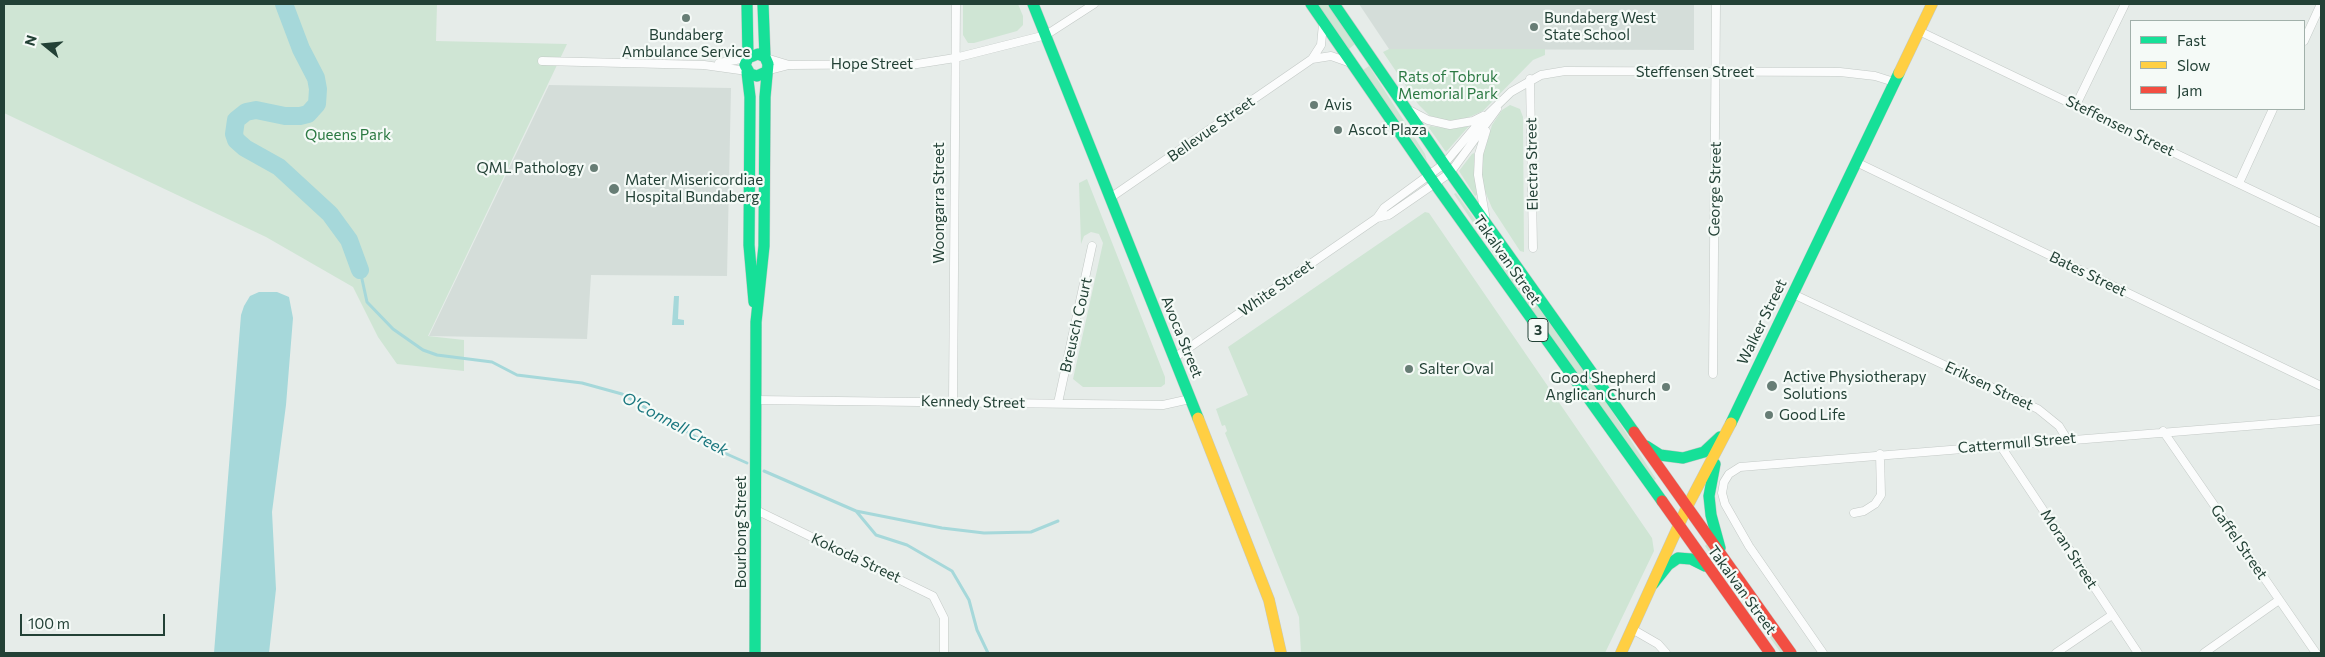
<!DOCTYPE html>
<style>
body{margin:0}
#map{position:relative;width:2325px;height:657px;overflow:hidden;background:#e6ece9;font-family:Commissioner,sans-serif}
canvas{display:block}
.frame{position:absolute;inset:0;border:5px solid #234136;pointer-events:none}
.legend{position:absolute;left:2130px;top:20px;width:175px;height:90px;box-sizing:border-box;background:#f5faf7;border:1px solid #a1b0aa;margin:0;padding:6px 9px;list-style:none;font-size:15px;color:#234136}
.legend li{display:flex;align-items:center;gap:10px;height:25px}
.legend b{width:25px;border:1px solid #a1b0aa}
.north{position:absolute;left:20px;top:20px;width:50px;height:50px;-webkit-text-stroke:4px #f5faf7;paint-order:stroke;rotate:287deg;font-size:14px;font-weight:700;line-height:20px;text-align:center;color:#234136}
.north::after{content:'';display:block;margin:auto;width:18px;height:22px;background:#234136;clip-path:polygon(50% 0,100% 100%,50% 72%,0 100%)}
.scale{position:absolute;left:20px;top:614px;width:145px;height:22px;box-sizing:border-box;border:2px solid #234136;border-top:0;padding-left:6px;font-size:15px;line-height:18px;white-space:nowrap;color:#234136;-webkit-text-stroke:4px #f5faf7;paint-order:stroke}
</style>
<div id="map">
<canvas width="2325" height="657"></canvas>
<div class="frame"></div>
<ul class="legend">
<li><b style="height:6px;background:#16e098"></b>Fast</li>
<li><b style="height:6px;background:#ffcf43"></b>Slow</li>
<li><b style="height:6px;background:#f24e42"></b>Jam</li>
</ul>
<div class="north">N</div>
<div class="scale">100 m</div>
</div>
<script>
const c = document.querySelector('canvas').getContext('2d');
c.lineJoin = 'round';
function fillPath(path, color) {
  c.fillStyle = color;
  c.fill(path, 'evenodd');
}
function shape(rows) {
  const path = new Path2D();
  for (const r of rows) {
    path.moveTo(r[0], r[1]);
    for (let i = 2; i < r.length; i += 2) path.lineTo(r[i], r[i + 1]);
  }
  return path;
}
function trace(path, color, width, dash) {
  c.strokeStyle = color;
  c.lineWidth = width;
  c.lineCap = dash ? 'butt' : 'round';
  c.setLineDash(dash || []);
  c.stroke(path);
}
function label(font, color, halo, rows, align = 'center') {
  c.font = font + ' Commissioner,sans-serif';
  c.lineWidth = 4.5;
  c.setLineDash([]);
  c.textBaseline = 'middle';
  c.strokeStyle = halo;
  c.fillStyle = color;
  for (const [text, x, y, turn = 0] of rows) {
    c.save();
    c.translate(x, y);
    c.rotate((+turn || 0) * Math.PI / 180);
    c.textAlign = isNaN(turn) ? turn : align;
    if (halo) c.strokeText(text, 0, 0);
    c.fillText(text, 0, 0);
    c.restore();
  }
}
const built = shape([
 [1359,4,1694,4,1694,50,1389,49],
 [549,85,731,88,727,276,591,275,587,339,429,336]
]);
const green = shape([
 [4,4,437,4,436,41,567,44,428,336,464,340,464,371,397,364,378,337,353,287,266,237,4,113],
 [963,4,1018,4,1023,16,1023,25,1017,31,974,43,968,43,963,35],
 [1318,4,1327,4,1355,44,1349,49],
 [1389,49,1545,49,1545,55,1533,60,1483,111,1467,118,1448,121,1430,116,1418,104,1383,52],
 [1369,66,1425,154,1427,161,1363,70],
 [1510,105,1520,109,1523,117,1524,252,1520,251,1492,208,1483,187,1481,171,1483,155,1492,125,1502,110],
 [1430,126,1452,129,1469,126,1446,152,1429,128],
 [1474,153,1477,195,1475,196,1459,171,1472,154],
 [1087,179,1165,377,1165,384,1161,387,1083,387,1073,379,1103,243,1099,234,1091,232,1084,236,1081,244,1079,183],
 [1456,193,1604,399,1656,479,1653,481,1517,289,1454,194],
 [1425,212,1429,213,1652,538,1654,551,1605,653,1301,653,1299,617,1225,433,1227,431,1225,425,1222,426,1216,409,1248,395,1228,347],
 [1707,544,1785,653,1781,653,1705,546]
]);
const water = shape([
 [259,292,277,292,289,297,293,318,286,405,272,512,276,589,269,653,214,653,241,315,244,306,250,296],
 [674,296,679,296,678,319,684,320,684,325,672,325]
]);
const stream = shape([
 [360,270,367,302,393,329,423,350,437,355,492,362,517,375,582,383,622,394,720,451,747,463],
 [764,471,856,511,876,535,907,545,952,571,969,600,977,630,988,653],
 [856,511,942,528,984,533,1031,532,1058,521]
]);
const river = shape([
 [284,4,301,49,316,78,318,89,317,104,308,114,300,116,285,116,256,110,246,112,236,120,234,134,236,140,245,148,279,167,330,214,349,240,360,270]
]);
const street = shape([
 [1919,31,2321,223],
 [2304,41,2321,4],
 [766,58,789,65],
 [1312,59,1331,56,1348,62],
 [542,61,704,65,747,71],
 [719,63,747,58],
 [766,71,789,65,917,64,955,58,1046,35,1094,4],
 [1530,79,1533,248],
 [2076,105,2125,4],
 [1411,111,1428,120,1450,125,1473,121,1483,116],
 [1856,162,2321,386],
 [2239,183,2273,109],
 [1110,198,1312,59,1321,45,1323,24],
 [1485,215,1478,175,1479,154,1486,131],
 [1377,218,1389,215,1450,173,1497,109],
 [1793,294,2038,409,2059,426,2067,439],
 [1174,358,1377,218,1384,208,1444,164,1478,124,1511,92,1541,75,1565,71,1840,72,1875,76,1894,82],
 [1713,374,1716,4],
 [756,400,1163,405,1190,399],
 [953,402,956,4],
 [1058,403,1092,246],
 [2163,431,2316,653],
 [2000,445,2138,653],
 [756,510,933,596,944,618,944,653],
 [1854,513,1864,511,1875,504,1881,495,1880,454],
 [1632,629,1658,644,1666,653],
 [1823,653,1749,546,1725,504,1722,493,1724,482,1729,474,1740,467,2321,420],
 [2056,653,2112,615],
 [2204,653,2279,600]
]);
const fast = shape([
 [747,4,748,58],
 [763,4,765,57],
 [1033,4,1198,418],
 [1311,4,1435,184,1662,501],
 [1334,4,1444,164,1634,432],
 [747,72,750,97,749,245,754,302],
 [1731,423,1899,73],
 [1646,446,1660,455,1683,458,1704,452,1720,437],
 [1715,464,1709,496,1711,515,1720,548],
 [1653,584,1668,565,1678,558,1691,559,1705,566],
 [755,653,756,322,764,246,765,97,768,64,765,57,758,54,748,58,745,65,750,74,757,76,766,72]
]);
const slow = shape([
 [1899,73,1932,4],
 [1198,418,1269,600,1281,653],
 [1621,653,1687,507,1731,423]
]);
const jam = shape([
 [1634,432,1791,653],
 [1662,501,1770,653]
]);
const markers = [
 [686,18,5,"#677d75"],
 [1534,27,5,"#677d75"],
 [1314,105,5,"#677d75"],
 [1338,130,5,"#677d75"],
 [594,168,5,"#677d75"],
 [614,189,6,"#677d75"],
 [1409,369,5,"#677d75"],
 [1772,386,6,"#677d75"],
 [1666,387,5,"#677d75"],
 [1769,415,5,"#677d75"]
];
const shields = [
 [1538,330,20]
];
const shieldNames = [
 ["3",1538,330]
];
const poiNames = [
 ["Bundaberg West",1544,18],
 ["State School",1544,35],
 ["Bundaberg",686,35,"center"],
 ["Ambulance Service",686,52,"center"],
 ["Avis",1324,105],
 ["Ascot Plaza",1348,130],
 ["QML Pathology",584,168,"right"],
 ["Mater Misericordiae",625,180],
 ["Hospital Bundaberg",625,197],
 ["Salter Oval",1419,369],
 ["Active Physiotherapy",1783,377],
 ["Solutions",1783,394],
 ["Good Shepherd",1656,378,"right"],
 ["Anglican Church",1656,395,"right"],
 ["Good Life",1779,415]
];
const streetNames = [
 ["Hope Street",872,64],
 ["Steffensen Street",1695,72],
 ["Steffensen Street",2120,126,26],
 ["Bellevue Street",1211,129,-35],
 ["Electra Street",1532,164,-91],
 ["George Street",1715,189,-89],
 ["Woongarra Street",939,203,-90],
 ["Takalvan Street",1507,260,55],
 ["Bates Street",2088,274,26],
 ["White Street",1276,288,-35],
 ["Walker Street",1762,322,-64],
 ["Breusch Court",1076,325,-77],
 ["Avoca Street",1182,337,68],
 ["Eriksen Street",1989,386,25],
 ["Kennedy Street",973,402,1],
 ["Cattermull Street",2017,443,-5],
 ["Bourbong Street",741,532,-90],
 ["Gaffel Street",2239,542,55],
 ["Moran Street",2069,549,57],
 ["Kokoda Street",856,558,25],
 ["Takalvan Street",1742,590,54]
];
const parkNames = [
 ["Rats of Tobruk",1448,77],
 ["Memorial Park",1448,94],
 ["Queens Park",348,135]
];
const waterNames = [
 ["O'Connell Creek",675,424,28]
];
fillPath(built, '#d4ddd9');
fillPath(green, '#cfe5d4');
fillPath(water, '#a6d8da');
trace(stream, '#a6d8da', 3);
trace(river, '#a6d8da', 18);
trace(street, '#c3c9c6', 9);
trace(fast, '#c2c9c6', 12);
trace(slow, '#c2c9c6', 12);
trace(jam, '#c2c9c6', 12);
trace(street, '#fbfcfc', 8);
trace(fast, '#16e098', 11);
trace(slow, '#ffcf43', 11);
trace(jam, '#f24e42', 11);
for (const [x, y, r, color] of markers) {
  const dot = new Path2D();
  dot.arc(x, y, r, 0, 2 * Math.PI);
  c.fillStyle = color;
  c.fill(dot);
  trace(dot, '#f5faf7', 2);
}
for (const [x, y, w] of shields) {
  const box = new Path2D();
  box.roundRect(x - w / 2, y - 11.5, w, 23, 4);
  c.fillStyle = '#f5faf7';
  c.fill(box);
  trace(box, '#234136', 1);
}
label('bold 14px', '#234136', null, shieldNames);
label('15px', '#234136', '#f5faf7', poiNames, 'left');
label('15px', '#234136', '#f5faf7', streetNames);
label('15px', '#2b7942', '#f5faf7', parkNames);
label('italic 16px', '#1a777f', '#f5faf7', waterNames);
</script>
